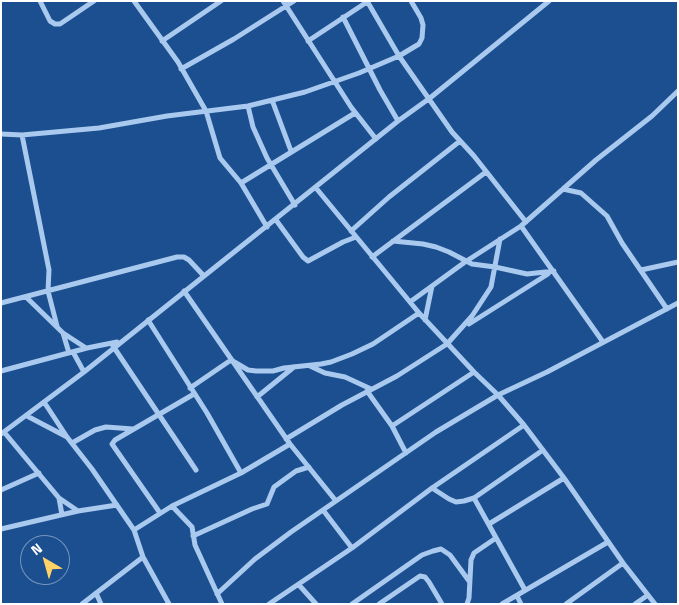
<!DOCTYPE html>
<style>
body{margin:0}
#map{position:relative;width:679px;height:605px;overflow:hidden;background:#1b4f8f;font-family:"Titillium Web",sans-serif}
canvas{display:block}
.frame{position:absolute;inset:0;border:2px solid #fff;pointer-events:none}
.north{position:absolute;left:20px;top:535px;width:50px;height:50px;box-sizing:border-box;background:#1b4f8f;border:1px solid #7695bc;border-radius:50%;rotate:322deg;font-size:14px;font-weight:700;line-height:20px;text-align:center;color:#fff}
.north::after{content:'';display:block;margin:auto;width:18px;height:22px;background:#ffd166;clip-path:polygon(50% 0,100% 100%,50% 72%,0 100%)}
</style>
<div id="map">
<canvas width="679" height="605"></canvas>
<div class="frame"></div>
<div class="north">N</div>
</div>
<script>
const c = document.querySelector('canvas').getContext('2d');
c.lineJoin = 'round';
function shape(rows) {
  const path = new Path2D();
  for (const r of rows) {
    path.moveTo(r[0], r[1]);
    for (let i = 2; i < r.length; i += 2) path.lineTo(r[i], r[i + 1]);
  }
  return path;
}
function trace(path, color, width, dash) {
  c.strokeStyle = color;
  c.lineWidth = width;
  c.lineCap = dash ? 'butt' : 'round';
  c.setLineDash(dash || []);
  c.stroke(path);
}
const minor = shape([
 [40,1,50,21,55,24,60,24,94,1],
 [134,1,178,62,206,111,220,158,241,183,267,227],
 [283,1,351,107,376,139],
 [367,1,399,56,452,132,474,156,526,222],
 [343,17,380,90,398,121],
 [162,41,221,1],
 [308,41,367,2],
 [181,69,234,39,294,1],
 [272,100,291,151],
 [248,106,253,127,267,158,295,205],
 [1,134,22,135,99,128,167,116,248,106,305,92,359,73,399,56,419,44,422,38,423,25,421,18,411,1],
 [22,135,49,270,48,291,57,326],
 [241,183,355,113],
 [316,188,419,313,474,372,498,395,524,425,564,478,623,563,655,604],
 [563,189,581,193,607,216,622,243,667,309],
 [276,220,303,257,308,261,343,242,356,237],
 [521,226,603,342],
 [351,231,389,197,460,141],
 [393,241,423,244,436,247,449,252,472,264,495,267,527,274,554,271],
 [372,257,486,172],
 [641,270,678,262],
 [184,291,290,444,336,501],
 [26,297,63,333,86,348],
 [410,302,465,262,521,226,596,160,652,116,678,91],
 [1,303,177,257,184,257,189,260,203,275],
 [148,320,207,413,241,473],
 [425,320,432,286],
 [469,324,548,274],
 [63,333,69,353],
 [113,346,196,470],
 [73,352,84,372],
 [310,366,325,373,345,377,371,389],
 [1,371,87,348,117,342],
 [190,388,231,360,248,370,256,371,273,371,284,368,321,364,331,362,352,354,373,344,419,313],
 [367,391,392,426,406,453],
 [257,397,294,367],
 [44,402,67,437,92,469,134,530,143,557,169,604],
 [27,416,67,437],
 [392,426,474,372],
 [4,432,59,498,78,511],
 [1,434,84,372,398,121,430,98,549,1],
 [286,439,342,405,397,376,447,344,472,316,491,287,500,239],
 [72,443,95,430,106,427,133,429],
 [432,488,449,499,456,502,464,501,474,498,543,450],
 [1,490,39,473],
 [59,498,62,515],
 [474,498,525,590],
 [172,506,241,473,290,444],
 [323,510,352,548],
 [160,513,112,444,115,440,194,394],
 [489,524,564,478],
 [1,529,78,511,117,505],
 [134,530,172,506,192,527,195,545,222,604],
 [193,536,252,509,267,504,274,487,296,471,309,467],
 [299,585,316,604],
 [96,593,101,604],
 [217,594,255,559,291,532,436,432,498,395,547,372,678,303],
 [517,596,521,604],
 [82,604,143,557],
 [269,604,352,548,432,488,524,425],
 [352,604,422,555,433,551,441,549,450,555,469,581],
 [379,604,420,576,425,577,429,582,442,604],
 [467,604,469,598,471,560,474,553,496,538],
 [502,604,608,542],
 [566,604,623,563],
 [635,604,648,595]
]);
trace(minor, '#a9c9ee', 5);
</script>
